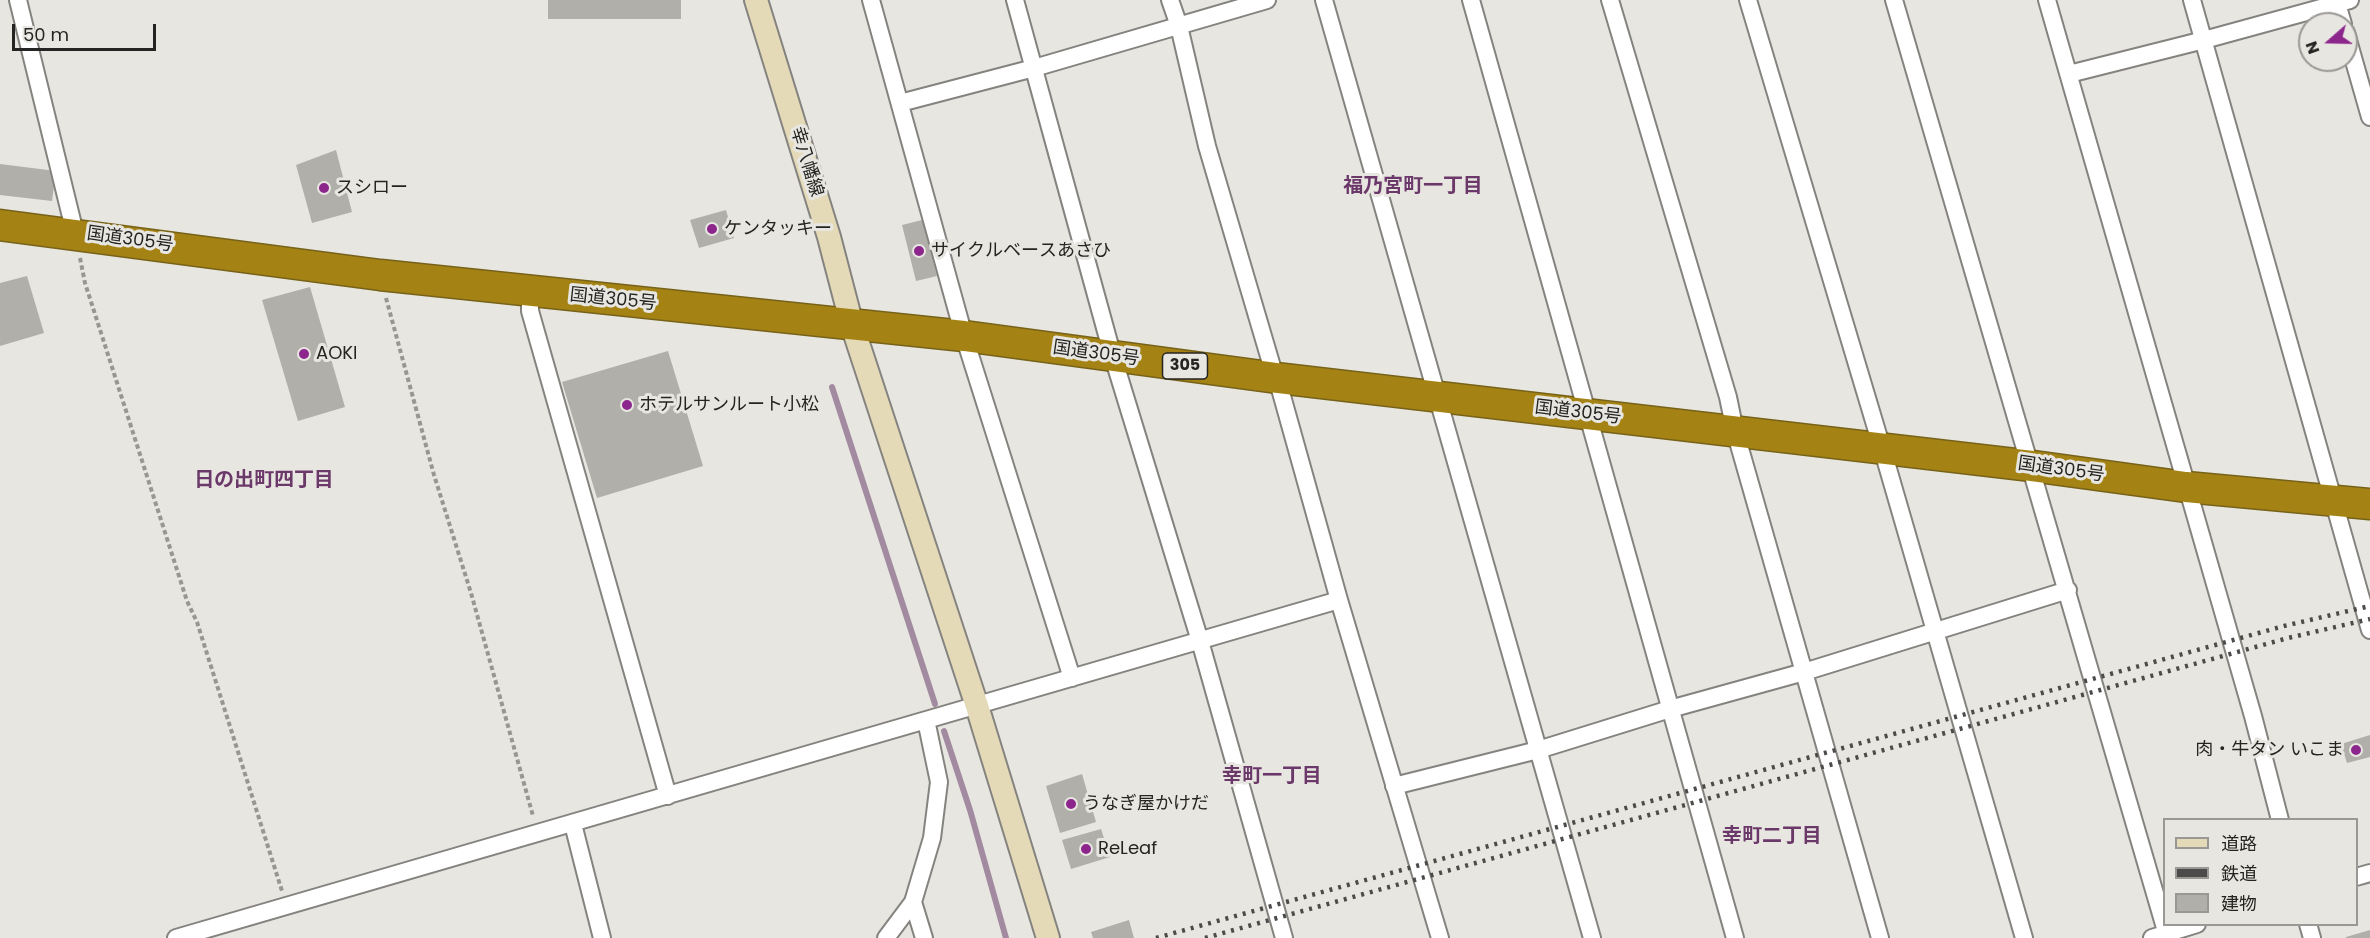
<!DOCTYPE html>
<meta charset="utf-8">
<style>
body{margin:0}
#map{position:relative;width:2370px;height:938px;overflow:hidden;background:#e8e6e1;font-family:Poppins,"Noto Sans JP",sans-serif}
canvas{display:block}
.legend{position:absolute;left:2163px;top:818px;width:195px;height:108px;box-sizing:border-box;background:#e8e6e1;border:2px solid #9a9895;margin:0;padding:8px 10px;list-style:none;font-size:18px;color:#242422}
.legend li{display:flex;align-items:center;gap:12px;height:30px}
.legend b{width:30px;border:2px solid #9a9895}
.north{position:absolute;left:2298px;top:12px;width:60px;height:60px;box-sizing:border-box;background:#e8e6e1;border:2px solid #9a9895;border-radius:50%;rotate:250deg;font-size:16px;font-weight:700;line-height:24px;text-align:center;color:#242422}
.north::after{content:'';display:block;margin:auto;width:21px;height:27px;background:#8c258c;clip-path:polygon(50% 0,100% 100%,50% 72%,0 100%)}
.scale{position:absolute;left:12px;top:24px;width:144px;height:27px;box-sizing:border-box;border:3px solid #242422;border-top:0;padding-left:8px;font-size:18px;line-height:21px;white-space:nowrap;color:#242422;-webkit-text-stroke:4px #e8e6e1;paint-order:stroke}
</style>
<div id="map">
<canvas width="2370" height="938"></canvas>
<ul class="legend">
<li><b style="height:8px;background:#e4dab8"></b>道路</li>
<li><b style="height:8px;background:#4c4b49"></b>鉄道</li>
<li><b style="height:16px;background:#b0afaa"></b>建物</li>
</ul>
<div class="north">N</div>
<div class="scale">50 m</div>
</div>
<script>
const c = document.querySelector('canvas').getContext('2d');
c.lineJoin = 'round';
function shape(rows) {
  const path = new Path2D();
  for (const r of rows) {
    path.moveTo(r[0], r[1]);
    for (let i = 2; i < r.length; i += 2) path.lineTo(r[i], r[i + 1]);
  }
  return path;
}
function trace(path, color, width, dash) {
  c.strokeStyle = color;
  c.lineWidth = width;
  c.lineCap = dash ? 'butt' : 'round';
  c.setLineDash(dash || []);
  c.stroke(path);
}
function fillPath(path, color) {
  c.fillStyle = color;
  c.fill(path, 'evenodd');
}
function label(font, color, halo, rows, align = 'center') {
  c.font = font + ' Poppins,"Noto Sans JP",sans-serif';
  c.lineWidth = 6;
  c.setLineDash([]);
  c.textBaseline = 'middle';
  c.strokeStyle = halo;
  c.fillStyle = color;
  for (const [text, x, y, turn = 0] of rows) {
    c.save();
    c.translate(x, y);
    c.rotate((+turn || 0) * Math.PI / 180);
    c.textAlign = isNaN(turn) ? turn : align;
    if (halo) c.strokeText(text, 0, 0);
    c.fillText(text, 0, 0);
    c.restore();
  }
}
const stream = shape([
 [832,387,935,704],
 [944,731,970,810,1006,938]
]);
const building = shape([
 [548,0,681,0,681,19,548,19],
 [336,150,352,212,312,223,296,165],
 [0,164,56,171,52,201,0,195],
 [726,210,734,238,699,248,690,220],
 [922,220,937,276,916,281,902,225],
 [27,276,44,333,0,346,0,283],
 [310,287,345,407,298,421,262,300],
 [668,351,703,466,597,498,562,382],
 [2370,735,2370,757,2347,763,2341,744],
 [1082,774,1096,822,1060,833,1046,786],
 [1101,829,1110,857,1071,869,1062,840],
 [1129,920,1134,938,1093,938,1091,932],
 [2370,930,2370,938,2346,938,2346,937]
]);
const path = shape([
 [80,258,85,283,187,601,197,622,282,891],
 [386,298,434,475,471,593,533,816]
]);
const street = shape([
 [18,0,75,233],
 [871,0,964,336,1072,678],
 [1015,0,1113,357,1200,641,1284,938],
 [1170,0,1179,26,1207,146,1273,370,1277,378,1339,600,1440,938],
 [1324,0,1592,938],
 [1471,0,1735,938],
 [1610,0,1728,397,1735,431,1880,938],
 [1748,0,1882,448,2024,938],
 [1894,0,2168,938],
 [2047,0,2253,716,2280,820],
 [2192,0,2370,630],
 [2336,0,2343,24],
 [2346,33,2370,117],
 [2069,74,2204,40,2350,0],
 [900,103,1034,68,1267,0],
 [530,291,530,311,668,796],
 [1394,786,1538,750,1670,709,1804,672,2068,590],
 [573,824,602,938],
 [2356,877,2370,873],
 [913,902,924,938],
 [2308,924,2312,938],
 [176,938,1339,600],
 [886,938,913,902,932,838,939,782,926,720],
 [2152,938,2197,924]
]);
const secondary = shape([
 [756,0,829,237,852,325,977,706,1048,938]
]);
const highway = shape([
 [0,225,380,275,964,336,1277,378,2032,466,2186,487,2370,504]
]);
const rail = shape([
 [1156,938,2284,626,2370,606],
 [1205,938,2288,638,2370,619]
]);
const markers = [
 [324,188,6,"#8c258c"],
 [712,229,6,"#8c258c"],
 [919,251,6,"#8c258c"],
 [304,354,6,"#8c258c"],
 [627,405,6,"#8c258c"],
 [2356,750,6,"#8c258c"],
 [1071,804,6,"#8c258c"],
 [1086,849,6,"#8c258c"]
];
const shields = [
 [1185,366,45]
];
const shieldNames = [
 ["305",1185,366]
];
const streetNames = [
 ["幸八幡線",806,162,73],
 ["国道305号",130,240,8],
 ["国道305号",613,300,6],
 ["国道305号",1096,354,8],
 ["国道305号",1578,413,7],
 ["国道305号",2061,470,8]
];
const poiNames = [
 ["スシロー",336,188],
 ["ケンタッキー",724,229],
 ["サイクルベースあさひ",931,251],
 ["AOKI",316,354],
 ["ホテルサンルート小松",639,405],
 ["肉・牛タン いこま",2344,750,"right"],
 ["うなぎ屋かけだ",1083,804],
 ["ReLeaf",1098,849]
];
const neighbourhoodNames = [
 ["福乃宮町一丁目",1413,187],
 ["日の出町四丁目",264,481],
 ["幸町一丁目",1272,777],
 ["幸町二丁目",1772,837]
];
trace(stream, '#a28ba0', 6);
fillPath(building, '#b0afaa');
trace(street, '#85837f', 20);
trace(secondary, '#85837f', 26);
trace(highway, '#776219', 33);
trace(path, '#979692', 4, [4.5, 3]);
trace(street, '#fff', 16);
trace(secondary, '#e4dab8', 22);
trace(highway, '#a48314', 30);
trace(rail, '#4c4b49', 4.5, [3, 6]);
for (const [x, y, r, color] of markers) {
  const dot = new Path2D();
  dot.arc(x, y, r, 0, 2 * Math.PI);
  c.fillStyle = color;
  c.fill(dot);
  trace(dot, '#e8e6e1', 2);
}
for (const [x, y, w] of shields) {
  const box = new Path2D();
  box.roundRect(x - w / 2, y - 13, w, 26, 4.5);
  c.fillStyle = '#e8e6e1';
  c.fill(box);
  trace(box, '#242422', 1.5);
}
label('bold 16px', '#242422', null, shieldNames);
label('18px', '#242422', '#e8e6e1', streetNames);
label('18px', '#242422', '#e8e6e1', poiNames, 'left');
label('bold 20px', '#6b386a', '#e8e6e1', neighbourhoodNames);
</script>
